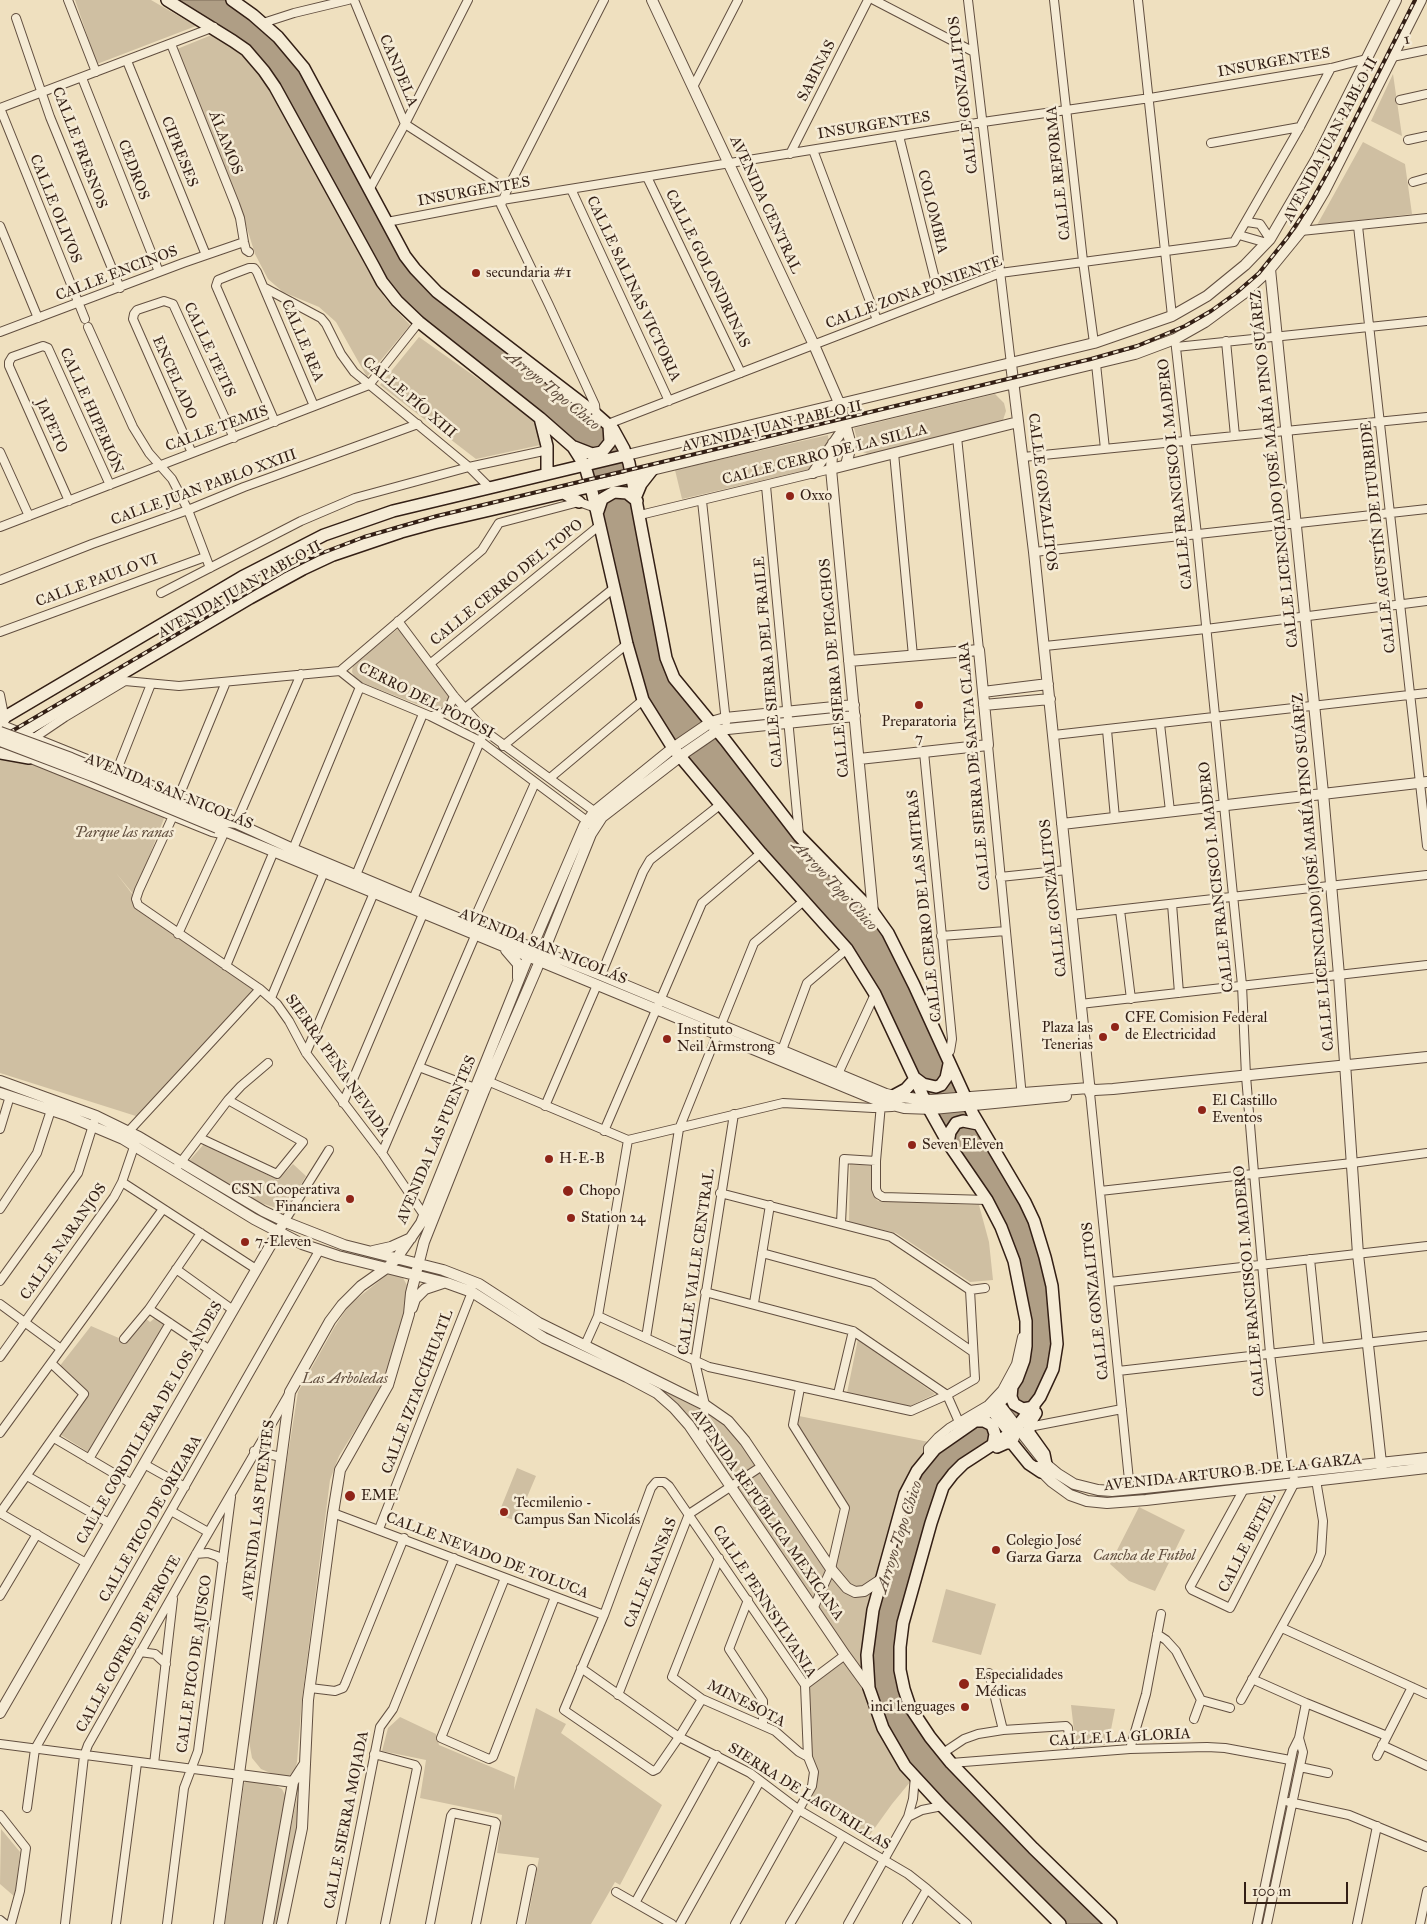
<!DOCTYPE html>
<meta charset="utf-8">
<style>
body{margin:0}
#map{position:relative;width:1427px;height:1924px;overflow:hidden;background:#efe0bf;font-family:"IM FELL Great Primer",serif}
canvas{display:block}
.scale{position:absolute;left:1244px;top:1882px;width:104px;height:22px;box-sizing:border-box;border:2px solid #331f15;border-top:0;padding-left:6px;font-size:15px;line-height:18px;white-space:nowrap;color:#331f15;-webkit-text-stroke:4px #f5ebd5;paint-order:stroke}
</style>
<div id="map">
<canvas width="1427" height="1924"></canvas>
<div class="scale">100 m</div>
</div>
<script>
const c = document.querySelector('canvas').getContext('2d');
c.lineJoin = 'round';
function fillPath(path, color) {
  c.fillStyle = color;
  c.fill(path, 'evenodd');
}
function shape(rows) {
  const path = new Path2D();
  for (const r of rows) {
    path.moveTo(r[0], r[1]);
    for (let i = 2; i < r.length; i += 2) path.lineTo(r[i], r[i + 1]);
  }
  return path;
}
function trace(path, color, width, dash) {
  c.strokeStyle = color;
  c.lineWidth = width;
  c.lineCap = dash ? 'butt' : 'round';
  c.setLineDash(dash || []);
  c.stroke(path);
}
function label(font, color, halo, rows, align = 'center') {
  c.font = font + ' "IM FELL Great Primer",serif';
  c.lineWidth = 5;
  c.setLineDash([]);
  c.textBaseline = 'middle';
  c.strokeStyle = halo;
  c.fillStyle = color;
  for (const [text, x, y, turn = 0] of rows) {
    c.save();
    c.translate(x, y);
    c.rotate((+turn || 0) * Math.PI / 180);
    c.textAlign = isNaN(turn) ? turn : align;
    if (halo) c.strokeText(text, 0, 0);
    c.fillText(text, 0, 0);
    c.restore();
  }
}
const green = shape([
 [75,0,151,0,196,26,97,64],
 [214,34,242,56,263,77,385,298,410,325,367,377,336,322,319,307,283,292,268,279,255,254,241,209,177,49],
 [1393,74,1402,136,1371,121],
 [1363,142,1405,164,1412,214,1317,225],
 [419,337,542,424,545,444,476,459,380,385],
 [995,394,1004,403,1006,411,1002,423,870,455,863,452,859,447,854,428],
 [828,435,829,447,815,468,682,499,675,470],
 [399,628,450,697,444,707,439,710,434,711,358,681,354,676,352,672,353,665],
 [22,754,165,816,134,895,116,873,136,899,178,934,254,990,139,1117,0,1073,0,755],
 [204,1144,278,1180,293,1164,306,1176,285,1211,255,1201,189,1161],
 [850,1164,874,1166,874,1196,878,1201,979,1205,989,1242,993,1280,970,1282,896,1233,849,1222],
 [388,1274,396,1275,403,1278,408,1287,406,1308,394,1356,383,1385,339,1456,330,1480,302,1699,297,1762,295,1771,289,1776,280,1777,261,1769,252,1758,249,1741,280,1504,298,1392,334,1328,349,1305],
 [145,1318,150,1322,155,1318,166,1324,88,1452,61,1435,88,1392,59,1367,91,1326,128,1342],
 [858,1339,935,1394,910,1406,847,1393],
 [649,1379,705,1405,736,1429,830,1569,845,1510,794,1427,794,1415,929,1442,873,1610,915,1776,892,1804,869,1836,809,1793,813,1780,808,1757,805,1685,845,1655,689,1425,665,1393,648,1383],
 [517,1468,536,1476,517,1521,498,1515],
 [1139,1507,1185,1530,1155,1591,1129,1581,1110,1564],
 [946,1589,996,1604,981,1655,932,1642],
 [1071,1705,1115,1709,1108,1745,1076,1748],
 [536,1708,566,1724,561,1733,662,1805,620,1885,615,1882,591,1924,527,1924,539,1858,497,1853,502,1815,420,1798,426,1760,382,1751,388,1728,400,1717,436,1734,439,1745,515,1777,514,1790],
 [247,1781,273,1784,282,1789,287,1799,266,1924,225,1924,244,1783],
 [300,1783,302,1783,297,1829,277,1924,271,1924],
 [1,1829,20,1852,15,1897,0,1884]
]);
const water = shape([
 [167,0,232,0,290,50,415,269,596,414,617,446,628,478,666,658,799,836,873,912,1040,1239,1057,1344,1034,1407,949,1479,903,1623,900,1670,918,1721,1111,1924,1060,1924,905,1766,876,1708,868,1641,917,1471,999,1404,1026,1346,1008,1243,948,1143,867,978,761,853,643,700,589,465,397,301,254,59,167,0]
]);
const minor = shape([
 [68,0,96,72],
 [354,0,405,124,507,190],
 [874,0,974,52],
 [968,0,1011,364],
 [1054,0,1083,261,1094,343],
 [1138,0,1172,316],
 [16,18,50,117,120,288],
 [263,23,294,13,348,0],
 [171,44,235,204,240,218,244,242,246,250,249,252],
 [1392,57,1427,50],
 [127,61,206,255],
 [82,78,159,272],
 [693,87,738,0],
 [1400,100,1427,94],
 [0,108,214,27],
 [0,108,85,319],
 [899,136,939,295],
 [1408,140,1427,136],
 [1211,143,1300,127],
 [813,150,877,320],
 [790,154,868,0],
 [647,177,741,373],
 [1413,182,1427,178],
 [571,189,669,401],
 [369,190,405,124,468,0],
 [387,222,502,200,983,122,1150,98,1331,68,1366,59],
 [1247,222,1260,224,1270,239],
 [0,226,38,318],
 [1358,226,1427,846],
 [1301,231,1427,218],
 [1239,235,1267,243],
 [265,288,321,318,326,324,341,354,354,372,469,467,489,487],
 [88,327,133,427,149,453,172,479,188,510,210,568],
 [0,332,183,263,244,242],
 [1175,339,1197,535,1242,985,1246,1076,1254,1173,1270,1353,1284,1473],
 [1226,341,1235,436],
 [1176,347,1427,321],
 [1096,364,1105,449],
 [596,414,595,405,549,305,501,205,507,190,604,0],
 [275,422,216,286,218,280,233,274,249,268,254,268,257,272,314,406],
 [608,424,1000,273,1234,242,1300,127,1331,68],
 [957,437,979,650],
 [0,452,29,516],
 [192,453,133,319,134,314,137,310,164,301,173,304,234,438],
 [894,453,913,656],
 [1023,457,1427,417],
 [766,486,799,835],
 [69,501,9,366,9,362,12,357,43,346,48,348,110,485],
 [702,501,726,722],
 [640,515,831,469],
 [0,527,369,385,419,322],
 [1034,552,1427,509],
 [0,580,92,544,188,510,244,487,418,424],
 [161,593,301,521,355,498,469,467,548,450],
 [398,621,454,696,485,731,598,814],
 [0,632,205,557],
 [1045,646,1206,629,1427,601],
 [431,663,600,525],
 [340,671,360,687,430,716,480,741,591,824],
 [0,695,5,720],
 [464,709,614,588],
 [432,716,440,715,448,710,454,696],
 [0,724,179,796,226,816,236,823,301,674],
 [1160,724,1170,811],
 [1107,730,1115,818],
 [1054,735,1427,693],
 [988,745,1022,1097],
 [27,746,34,738,65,717,125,681,179,686,340,671,482,550,499,523,579,502,596,508],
 [503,746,627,644],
 [924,752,952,1039,950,1051,946,1056],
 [26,757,212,832,221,834,225,831],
 [117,770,151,684],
 [550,778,643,700],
 [179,796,226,682],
 [173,816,139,890,136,899,138,905,260,989,277,1004,289,1021,306,1053,382,1153,424,1215],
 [293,849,360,687],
 [356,875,423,714],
 [1000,877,1067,870],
 [413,899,482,737],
 [1172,904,1179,993],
 [1120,910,1131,999],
 [1071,915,1427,875],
 [472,924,535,783],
 [178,934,225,831],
 [941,936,1006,931],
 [226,966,274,851],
 [601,975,643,872,650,860,721,804],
 [271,998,324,872],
 [1080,1004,1427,965],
 [782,1050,807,983,847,949],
 [306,1053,376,888],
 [419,1067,475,1088],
 [838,1074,875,994],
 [485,1080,628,1140],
 [1090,1093,1130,1490],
 [343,1103,423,914],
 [881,1104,876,1161,876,1189,878,1194,883,1197,987,1200],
 [545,1106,597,985],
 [0,1129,10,1096],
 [604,1131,702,903,761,853],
 [128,1132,260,989],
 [200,1138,277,1174,303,1142,228,1100],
 [628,1140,783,1103,873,1108,892,1107],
 [382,1153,475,936],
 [178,1166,228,1100,241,1086,268,1063],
 [122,1182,256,1269],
 [1100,1191,1352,1163,1427,1153],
 [720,1193,891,1237,970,1290],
 [0,1209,37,1153,52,1107],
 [284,1222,329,1150],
 [841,1223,844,1159,876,1161],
 [762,1253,873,1283,973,1352],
 [1310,1259,1319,1348],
 [176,1269,233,1310],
 [0,1281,78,1173,94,1122],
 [1110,1282,1427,1246],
 [970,1290,985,1288],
 [705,1292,853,1331,947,1395,959,1422],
 [754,1303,770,1205],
 [0,1304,61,1349],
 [149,1309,210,1350],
 [598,1316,709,1367,911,1411,947,1395,975,1379,970,1290],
 [646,1338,679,1129,754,943,805,900],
 [124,1339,149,1309,201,1233],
 [585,1345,598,1316,628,1140],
 [0,1357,114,1197,122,1182,136,1141],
 [1118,1371,1427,1336],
 [800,1388,793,1425,845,1508,831,1569,814,1607],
 [838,1394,853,1331],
 [1029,1427,1122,1409],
 [0,1433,163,1209],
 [54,1438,132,1484],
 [702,1443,705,1405,695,1362,734,1114],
 [254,1451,281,1457],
 [928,1458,928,1448,938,1437,949,1428,988,1405,1002,1390,1016,1364,1022,1337],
 [89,1459,170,1323],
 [144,1464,185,1487],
 [27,1476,109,1523],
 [1244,1489,1190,1587,1192,1590,1230,1608,1294,1484,1294,1479],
 [171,1511,208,1532],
 [0,1513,84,1394,51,1363],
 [0,1513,86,1563],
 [333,1513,604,1615],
 [379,1529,472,1292],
 [196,1554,208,1553,217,1556,223,1561],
 [719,1558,672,1677,702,1699,775,1731,799,1752,808,1757],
 [505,1578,441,1738,489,1759,493,1757,555,1597],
 [0,1596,37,1534],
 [748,1600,729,1649,763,1701,763,1725],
 [1282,1628,1427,1694],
 [1157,1634,1166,1640,1176,1651,1201,1700],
 [140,1652,155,1654,166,1664],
 [581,1668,679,1737,750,1773,799,1810,908,1874,927,1889,967,1924],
 [989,1673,1003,1730],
 [1252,1679,1306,1703,1387,1736],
 [805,1685,845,1655],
 [310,1688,335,1691,343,1688,345,1684,404,1538],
 [618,1695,689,1514,762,1466],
 [702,1699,679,1737,657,1769,653,1771,564,1710,604,1615,651,1488,656,1482,664,1482,669,1486,805,1685,808,1757,814,1772,812,1786,735,1924],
 [1201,1700,1230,1708],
 [1241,1700,1317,1563,1321,1553,1323,1521,1316,1480],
 [1194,1719,1201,1700],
 [0,1744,240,1775],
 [1382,1745,1427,1766],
 [1130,1749,1146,1694,1161,1614],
 [943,1753,964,1739,978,1734,1003,1730,1066,1726,1068,1728,1070,1745],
 [374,1754,415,1765,417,1768,385,1924],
 [1377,1756,1412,1687],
 [951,1763,1130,1749,1207,1747,1225,1748,1290,1760],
 [154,1764,173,1599],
 [1300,1767,1328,1773],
 [1289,1802,1349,1815,1427,1847],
 [27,1808,35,1749,319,1251],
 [0,1815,26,1848,20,1891,11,1924],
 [908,1817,922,1810,942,1806],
 [616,1892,672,1924],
 [635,1903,717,1755],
 [0,1920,5,1924],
 [65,1924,84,1756,88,1745,196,1554,289,1394],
 [116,1924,137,1763],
 [167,1924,184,1788,198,1751,231,1497],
 [341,1924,380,1727,393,1709,454,1558],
 [430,1924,451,1816,453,1813,495,1822,496,1823,476,1924],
 [521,1924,532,1869],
 [680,1924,760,1781],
 [790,1924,842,1837],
 [848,1924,908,1817,913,1799,915,1776],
 [907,1924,927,1889],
 [1257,1924,1293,1750,1299,1738,1306,1703],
 [1267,1924,1303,1752,1299,1738],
 [1357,1924,1377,1826],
 [1420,1924,1427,1891]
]);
const tertiary = shape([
 [652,0,814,345,840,405,851,445,846,465],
 [1270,269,1323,793,1339,975,1358,1254,1382,1472],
 [1011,364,1034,552,1090,1093],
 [833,443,831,469,873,912],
 [627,455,1094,343,1172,316,1207,296,1245,265,1270,239,1317,158,1396,0],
 [831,469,1018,422],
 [813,473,846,425],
 [632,477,652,470,1135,354,1175,339,1205,322,1243,294,1270,269,1301,231,1324,192,1421,0],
 [849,661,979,650,988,745,859,759],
 [983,692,1048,684],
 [984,705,1050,699],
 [222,821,236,823,293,849,472,924,601,975,886,1094,900,1097,931,1100,1089,1088,1095,1090,1113,1089,1427,1057],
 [1062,824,1427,782],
 [217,828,881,1102,904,1108,933,1109,1066,1096],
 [506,950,518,964,518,978],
 [0,1081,96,1116,139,1137,263,1211,288,1223,344,1245,443,1270,479,1284,539,1323,705,1405,728,1421,745,1441,831,1569,847,1588,855,1592,864,1591,882,1579],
 [0,1093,66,1115,123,1139,254,1219,302,1244,338,1256,447,1283,472,1292,544,1338,627,1377,657,1393,674,1408,689,1425,845,1655,869,1688],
 [373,1251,391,1247,411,1238],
 [412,1308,415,1299,425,1289,443,1283],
 [999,1404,1046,1464,1058,1474,1074,1484,1098,1490,1112,1491,1145,1488,1427,1458],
 [991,1410,1014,1438],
 [1037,1467,1052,1482,1070,1495,1087,1501,1107,1503,1146,1500,1427,1468],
 [0,1713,281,1227],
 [240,1775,293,1782],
 [219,1924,290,1392,330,1321,342,1305,361,1286,388,1267,396,1259,421,1223,532,947,584,826,594,812,673,748,711,722,725,718,854,705],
 [268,1924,293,1782,304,1765],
 [282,1924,302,1828,308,1700,333,1513,340,1470,388,1385,409,1314,411,1293,424,1242,484,1091,537,968,591,834,602,817,686,752,718,730,855,716]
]);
const secondary = shape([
 [167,0,233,41,246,50,264,71,275,87,374,267,382,282,397,301,419,322,540,418,573,447,585,466,591,487,627,644,643,700,673,748,761,853,847,949,875,994,929,1109,948,1143,987,1200,1001,1227,1014,1261,1026,1321,1026,1346,1024,1360,1017,1379,1006,1396,991,1410,935,1449,917,1471,905,1494,873,1610,867,1655,869,1688,883,1728,905,1766,942,1806,1060,1924],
 [232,0,253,15,278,37,304,68,405,256,415,269,437,292,596,414,613,429,624,449,629,463,666,658,674,678,725,740,799,836,873,912,888,933,914,985,973,1114,1025,1202,1034,1221,1045,1257,1052,1286,1057,1344,1053,1369,1040,1397,1016,1428,1006,1436,963,1464,953,1474,943,1487,931,1523,903,1623,900,1647,900,1670,904,1689,910,1707,930,1737,951,1763,1033,1848,1111,1924],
 [540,418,547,446,547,473],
 [574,447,592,454,602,452,610,442,609,426],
 [564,493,579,502],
 [636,496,641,484,652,470],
 [598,511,602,499,614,492,627,493,637,501],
 [0,720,242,577,324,535,393,511,627,455],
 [8,741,250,598,303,569,333,555,401,532,434,523,632,477],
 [0,753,29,758],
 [915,1078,923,1084,936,1087,941,1085,946,1078,949,1064],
 [893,1096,906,1089,915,1079],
 [948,1143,950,1132,956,1123,963,1121,978,1124],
 [1012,1386,1011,1397,1014,1404,1023,1409,1034,1407],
 [1036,1413,1029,1424,1029,1433,1044,1454,1046,1464],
 [974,1421,984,1421,992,1425,995,1434,993,1445],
 [997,1447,1006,1443,1012,1443,1029,1464,1041,1472]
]);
const rail = shape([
 [0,738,283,572,317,555,364,537,437,516,1091,359,1137,346,1185,326,1211,311,1236,293,1259,273,1287,238,1310,204,1335,159,1415,0]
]);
const tertiaryBridge = shape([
 [0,732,71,758,222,821],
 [0,741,92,776,217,828]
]);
const markers = [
 [476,273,5,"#8f2418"],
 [790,496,5,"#8f2418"],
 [919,705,5,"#8f2418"],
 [1115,1027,5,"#8f2418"],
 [1103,1037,5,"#8f2418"],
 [667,1039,5,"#8f2418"],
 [1202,1110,5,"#8f2418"],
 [912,1145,5,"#8f2418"],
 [549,1159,5,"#8f2418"],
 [568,1191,6,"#8f2418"],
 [350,1199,5,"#8f2418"],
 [571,1218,5,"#8f2418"],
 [245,1242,5,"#8f2418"],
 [350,1496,6,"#8f2418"],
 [504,1512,5,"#8f2418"],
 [996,1550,5,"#8f2418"],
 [964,1684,6,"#8f2418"],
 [965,1707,5,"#8f2418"]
];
const streetNames = [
 ["1",1407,40,-11],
 ["INSURGENTES",1274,63,-10],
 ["CANDELA",398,71,67],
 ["SABINAS",817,71,-63],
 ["CALLE GONZALITOS",964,95,-97],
 ["INSURGENTES",874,126,-9],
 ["AVENIDA JUAN PABLO II",1331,140,-62],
 ["ÁLAMOS",225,143,68],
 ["CALLE FRESNOS",79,148,69],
 ["CIPRESES",179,152,68],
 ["CEDROS",133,170,69],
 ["CALLE REFORMA",1059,173,-96],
 ["INSURGENTES",474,192,-10],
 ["AVENIDA CENTRAL",765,205,65],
 ["CALLE OLIVOS",55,209,68],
 ["COLOMBIA",932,212,76],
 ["CALLE GOLONDRINAS",707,269,64],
 ["CALLE ENCINOS",117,274,-21],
 ["CALLE SALINAS VICTORIA",633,289,65],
 ["CALLE ZONA PONIENTE",914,293,-20],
 ["CALLE REA",302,341,67],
 ["CALLE TETIS",209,350,65],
 ["ENCELADO",174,378,66],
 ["CALLE PÍO XIII",409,398,40],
 ["CALLE HIPERIÓN",91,411,66],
 ["JAPETO",51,426,66],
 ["AVENIDA JUAN PABLO II",772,427,-13],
 ["CALLE TEMIS",217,429,-20],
 ["CALLE CERRO DE LA SILLA",825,455,-14],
 ["CALLE LICENCIADO JOSÉ MARÍA PINO SUÁREZ",1275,469,-96],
 ["CALLE FRANCISCO I. MADERO",1176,474,-96],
 ["CALLE JUAN PABLO XXIII",204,488,-20],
 ["CALLE GONZALITOS",1042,492,83],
 ["CALLE AGUSTÍN DE ITURBIDE",1379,537,-96],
 ["CALLE PAULO VI",97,581,-20],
 ["CALLE CERRO DEL TOPO",507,583,-39],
 ["AVENIDA JUAN PABLO II",240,590,-29],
 ["CALLE SIERRA DEL FRAILE",769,662,-95],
 ["CALLE SIERRA DE PICACHOS",835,668,-95],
 ["CERRO DEL POTOSI",426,701,27],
 ["CALLE SIERRA DE SANTA CLARA",975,766,-95],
 ["AVENIDA SAN NICOLÁS",169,792,22],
 ["CALLE LICENCIADO JOSÉ MARÍA PINO SUÁREZ",1314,872,-95],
 ["CALLE FRANCISCO I. MADERO",1217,877,-96],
 ["CALLE GONZALITOS",1054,898,-96],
 ["CALLE CERRO DE LAS MITRAS",925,906,-96],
 ["AVENIDA SAN NICOLÁS",543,947,22],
 ["SIERRA PEÑA NEVADA",337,1066,55],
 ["AVENIDA LAS PUENTES",437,1140,-67],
 ["CALLE NARANJOS",64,1242,-55],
 ["CALLE VALLE CENTRAL",697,1262,-82],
 ["CALLE FRANCISCO I. MADERO",1250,1281,-95],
 ["CALLE GONZALITOS",1096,1301,-96],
 ["CALLE IZTACCÍHUATL",418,1392,-69],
 ["CALLE CORDILLERA DE LOS ANDES",150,1423,-60],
 ["AVENIDA ARTURO B. DE LA GARZA",1233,1473,-6],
 ["AVENIDA LAS PUENTES",259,1510,-83],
 ["AVENIDA REPÚBLICA MEXICANA",767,1515,55],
 ["CALLE PICO DE ORIZABA",151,1519,-60],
 ["CALLE BETEL",1248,1543,-63],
 ["CALLE NEVADO DE TOLUCA",487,1556,21],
 ["CALLE KANSAS",651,1573,-68],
 ["CALLE PENNSYLVANIA",764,1602,57],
 ["CALLE COFRE DE PEROTE",129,1644,-61],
 ["CALLE PICO DE AJUSCO",195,1664,-82],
 ["MINESOTA",746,1704,27],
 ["CALLE LA GLORIA",1120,1738,-3],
 ["SIERRA DE LAGURILLAS",809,1797,32],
 ["CALLE SIERRA MOJADA",347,1820,-79]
];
const poiNames = [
 ["secundaria #1",486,273],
 ["Oxxo",800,496],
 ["Preparatoria",919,722,"center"],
 ["7",919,739,"center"],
 ["CFE Comision Federal",1125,1018],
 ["de Electricidad",1125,1035],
 ["Plaza las",1093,1028,"right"],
 ["Tenerias",1093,1045,"right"],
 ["Instituto",677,1030],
 ["Neil Armstrong",677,1047],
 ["El Castillo",1212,1101],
 ["Eventos",1212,1118],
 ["Seven Eleven",922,1145],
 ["H-E-B",559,1159],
 ["CSN Cooperativa",340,1190,"right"],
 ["Financiera",340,1207,"right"],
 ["Chopo",579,1191],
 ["Station 24",581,1218],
 ["7-Eleven",255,1242],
 ["EME",361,1496],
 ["Tecmilenio -",514,1503],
 ["Campus San Nicolás",514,1520],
 ["Colegio José",1006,1541],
 ["Garza Garza",1006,1558],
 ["Especialidades",975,1675],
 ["Médicas",975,1692],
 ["inci lenguages",955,1707,"right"]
];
const parkNames = [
 ["Parque las ranas",124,833],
 ["Las Arboledas",345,1379],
 ["Cancha de Futbol",1144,1556]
];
const waterNames = [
 ["Arroyo Topo Chico",552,391,39],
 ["Arroyo Topo Chico",834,886,47],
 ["Arroyo Topo Chico",900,1537,-72]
];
fillPath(green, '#cfbfa2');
fillPath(water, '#af9e85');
trace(water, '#7d6b58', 1);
trace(minor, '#624f40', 10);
trace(tertiary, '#624f40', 12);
trace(secondary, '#331f15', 14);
trace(minor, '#f5ebd5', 8);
trace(tertiary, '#f5ebd5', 10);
trace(secondary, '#f5ebd5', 11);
trace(rail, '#331f15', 4);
trace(rail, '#f5ebd5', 2, [5.5]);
trace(tertiaryBridge, '#624f40', 12, []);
trace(tertiaryBridge, '#f5ebd5', 10);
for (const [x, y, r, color] of markers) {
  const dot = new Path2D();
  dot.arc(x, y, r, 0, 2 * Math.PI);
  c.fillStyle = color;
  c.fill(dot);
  trace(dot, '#f5ebd5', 2);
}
label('15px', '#331f15', '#f5ebd5', streetNames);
label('15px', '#331f15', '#f5ebd5', poiNames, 'left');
label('italic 15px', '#624f3f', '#f5ebd5', parkNames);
label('italic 16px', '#5e4b3c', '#f5ebd5', waterNames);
</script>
